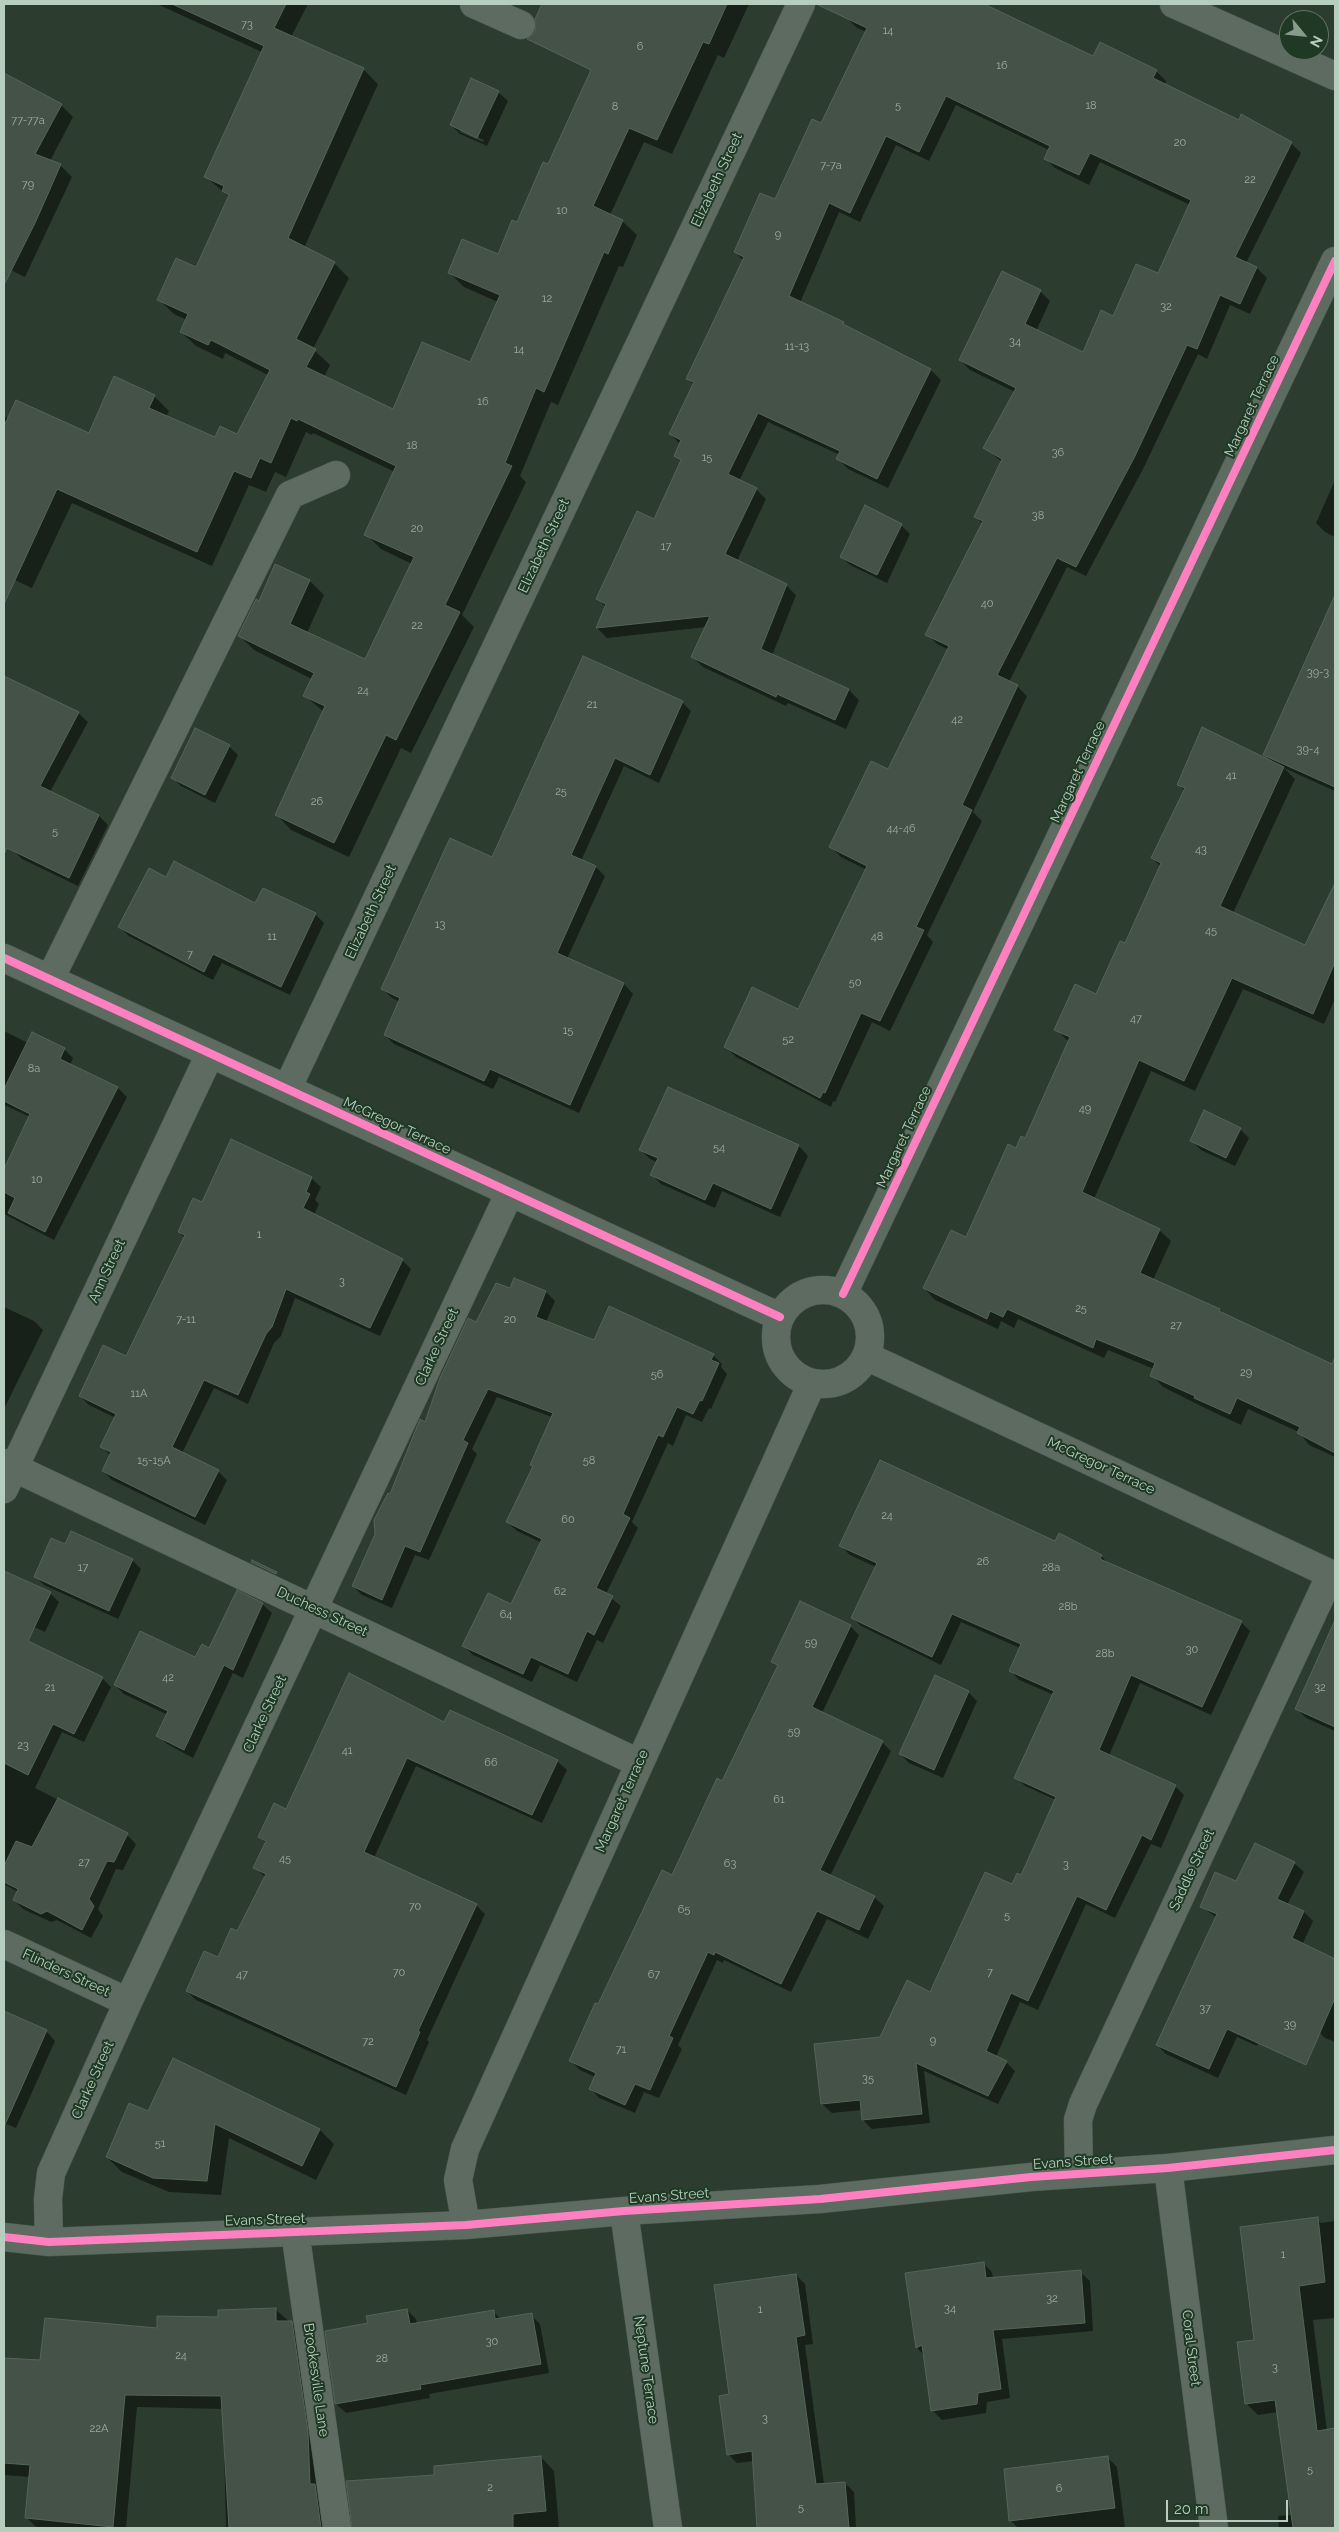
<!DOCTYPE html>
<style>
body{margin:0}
#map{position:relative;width:1339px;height:2532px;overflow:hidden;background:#2c3d30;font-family:Raleway,sans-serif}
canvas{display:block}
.frame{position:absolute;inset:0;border:5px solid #b7cdbd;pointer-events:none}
.north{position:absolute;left:1279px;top:10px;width:50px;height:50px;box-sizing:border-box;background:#1f3924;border:1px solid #5c7461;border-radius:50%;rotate:118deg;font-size:14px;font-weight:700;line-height:20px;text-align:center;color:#b7cdbd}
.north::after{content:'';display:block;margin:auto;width:18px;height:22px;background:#869b8c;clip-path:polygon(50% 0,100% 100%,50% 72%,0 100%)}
.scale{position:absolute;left:1166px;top:2500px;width:122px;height:22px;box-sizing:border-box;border:2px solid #b7cdbd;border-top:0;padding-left:6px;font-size:15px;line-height:18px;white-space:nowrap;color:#b7cdbd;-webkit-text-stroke:4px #1f3924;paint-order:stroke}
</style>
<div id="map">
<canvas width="1339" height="2532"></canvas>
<div class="frame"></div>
<div class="north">N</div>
<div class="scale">20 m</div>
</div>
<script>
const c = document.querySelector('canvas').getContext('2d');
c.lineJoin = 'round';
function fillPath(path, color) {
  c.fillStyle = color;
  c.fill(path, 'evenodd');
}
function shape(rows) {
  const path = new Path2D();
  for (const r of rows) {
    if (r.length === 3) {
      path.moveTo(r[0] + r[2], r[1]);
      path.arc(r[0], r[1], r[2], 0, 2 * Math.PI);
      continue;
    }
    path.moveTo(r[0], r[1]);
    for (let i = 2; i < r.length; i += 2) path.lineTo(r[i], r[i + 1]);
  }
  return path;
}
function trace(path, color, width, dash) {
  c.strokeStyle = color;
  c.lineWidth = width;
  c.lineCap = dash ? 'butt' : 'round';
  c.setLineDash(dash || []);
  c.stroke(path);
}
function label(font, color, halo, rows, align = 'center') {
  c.font = font + ' Raleway,sans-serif';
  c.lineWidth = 4;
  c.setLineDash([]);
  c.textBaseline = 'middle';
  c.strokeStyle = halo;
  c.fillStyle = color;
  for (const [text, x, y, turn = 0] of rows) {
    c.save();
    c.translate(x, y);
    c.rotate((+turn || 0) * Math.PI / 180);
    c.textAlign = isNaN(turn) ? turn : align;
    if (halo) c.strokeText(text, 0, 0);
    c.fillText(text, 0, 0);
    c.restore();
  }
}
const shadow = shape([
 [157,4,308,4,291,37,363,69,378,84,304,248,334,263,349,278,313,349,330,365,324,377,394,411,471,364,498,302,464,287,449,272,499,255,568,131,629,4,749,4,724,58,718,55,672,154,644,142,610,215,622,221,637,235,623,267,619,266,558,405,551,402,520,476,526,482,462,615,474,627,411,753,401,748,349,857,291,830,277,815,324,712,305,696,312,679,254,650,239,635,259,603,310,581,324,595,307,633,366,661,412,564,381,549,366,534,395,472,313,433,312,435,306,432,286,477,275,472,266,492,249,485,212,566,72,503,32,588,4,575,4,417,89,435,154,396,169,411,166,417,216,439,238,436,268,375,225,353,223,359,196,346,181,332,187,320,174,314,159,300,197,269,229,197,205,176,262,52],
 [853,4,957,4,963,6,964,4,981,4,1094,58,1156,71,1166,81,1165,85,1239,121,1291,143,1301,153,1246,263,1257,268,1267,278,1250,314,1230,305,1207,359,1198,354,1143,469,1086,576,1067,567,1009,682,1017,686,1027,696,973,812,982,821,927,935,933,942,890,1031,872,1022,835,1102,833,1101,831,1107,736,1057,726,1047,799,1010,867,870,841,857,831,847,889,771,949,650,937,644,927,634,983,524,976,517,1002,462,985,448,1015,392,970,370,960,360,1040,291,1050,301,1036,331,1083,354,1114,318,1159,275,1190,205,1100,162,1089,185,1055,168,1045,158,1049,150,956,105,929,161,896,145,860,222,839,212,800,303,931,370,941,380,888,488,848,469,838,459,840,455,768,422,739,481,756,489,766,499,737,561,786,585,796,595,772,656,849,690,859,700,846,729,788,703,786,706,703,667,693,657,706,627,607,638,597,628,606,607,598,599,654,521,681,462,675,455,680,444,670,434,694,385,688,378,744,261,735,252,776,201,821,124,866,32,857,28,847,18],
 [8,77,61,105,73,117,50,161,60,165,72,177,25,277,4,267,4,85],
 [498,92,508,101,487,146,460,134,451,125],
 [460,129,484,140,483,142,460,132],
 [1335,480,1335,537,1325,532,1316,523],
 [901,525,910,534,887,583,850,565,841,556],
 [1335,631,1335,791,1284,768,1295,779,1233,913,1306,947,1335,886,1335,999,1324,1024,1243,989,1195,1091,1151,1071,1094,1199,1159,1230,1171,1241,1153,1280,1220,1310,1225,1315,1335,1368,1335,1457,1309,1445,1299,1432,1248,1409,1241,1425,1207,1409,1163,1387,1152,1375,1154,1369,1108,1350,1104,1358,1018,1319,1014,1328,1001,1321,998,1329,935,1300,924,1288,966,1239,1016,1150,1026,1139,1069,1042,1056,1029,1097,995,1126,945,1161,867,1152,858,1185,791,1179,785,1272,762,1265,755],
 [4,678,78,713,88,722,50,792,99,816,108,825,78,886,22,859,13,850,25,824,4,814],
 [682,702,691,711,659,783,624,766,581,861,596,867,605,876,567,959,624,984,633,994,579,1113,499,1077,493,1089,394,1044,385,1035,400,1002,392,998,383,989,492,858],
 [229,746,238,755,215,803,181,786,172,777],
 [167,878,256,905,315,914,324,923,290,995,222,963,213,980,129,936,119,927],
 [4,1031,28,1043,64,1049,73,1058,70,1065,118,1088,127,1097,54,1240,4,1214,4,1172,30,1117,4,1105],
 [669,1089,799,1146,808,1156,780,1217,722,1191,715,1208,661,1184,652,1175,657,1162,650,1159,641,1150],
 [1240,1129,1249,1138,1235,1166,1201,1150,1192,1141],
 [311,1178,321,1187,315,1200,319,1204,314,1215,402,1260,411,1269,380,1336,295,1298,281,1336,274,1343,248,1404,214,1388,182,1453,218,1471,227,1480,205,1525,112,1480,103,1471,111,1456,101,1446,116,1418,89,1405,80,1396,127,1358,185,1238,179,1232,203,1203],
 [515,1279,546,1292,555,1301,546,1322,594,1342,713,1355,722,1364,721,1367,727,1374,711,1409,709,1408,702,1422,686,1415,673,1446,668,1443,632,1522,638,1528,606,1594,621,1606,603,1643,597,1640,577,1682,540,1665,532,1682,473,1655,464,1646,512,1605,542,1543,517,1531,507,1522,534,1467,531,1464,552,1417,497,1397,472,1449,477,1454,429,1560,415,1555,392,1608,362,1595,353,1586,391,1496,476,1323,510,1289],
 [4,1307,34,1321,43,1330,4,1409],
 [1056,1543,1101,1556,1110,1565,1241,1622,1250,1631,1211,1715,1140,1683,1109,1756,1175,1786,1184,1795,1161,1848,1151,1844,1115,1918,1086,1904,1038,2010,1020,2002,996,2057,1006,2062,1015,2071,998,2104,924,2071,930,2123,872,2129,863,2120,862,2110,832,2113,822,2104,816,2045,880,2038,930,1994,1021,1876,1056,1800,1025,1786,1016,1777,1054,1695,1019,1680,1010,1670,1020,1648,961,1622,941,1665,861,1626,852,1617,876,1567,850,1555,841,1546],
 [65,1546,132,1560,141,1569,118,1619,44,1585,35,1576],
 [4,1572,50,1593,59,1602,45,1632,4,1613],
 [262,1604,272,1613,243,1678,233,1673,193,1758,167,1744,158,1735,168,1715,124,1694,115,1685,196,1659],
 [850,1626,859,1635,822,1713,882,1742,891,1751,830,1876,874,1897,884,1906,868,1939,827,1919,791,1992,724,1960,723,1963,717,1960,678,2045,682,2049,659,2098,644,2092,635,2113,599,2098,590,2088,595,2077,580,2070,571,2061,598,2006,672,1876,722,1782,779,1667,773,1661],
 [5,1631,102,1678,111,1687,84,1742,62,1732,35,1788,127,1835,136,1844,123,1870,116,1869,98,1909,103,1916,91,1938,57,1920,51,1922,23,1909,14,1900,18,1892,4,1884],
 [1329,1658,1335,1661,1335,1731,1306,1718,1297,1709],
 [968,1692,977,1701,943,1778,909,1763,900,1754],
 [445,1724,557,1761,567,1770,542,1823,416,1766,374,1858,476,1905,485,1914,427,2040,429,2042,406,2095,196,2000,187,1991,219,1959,237,1933,265,1877,254,1867,266,1843,259,1836,287,1811],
 [1294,1863,1304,1872,1287,1905,1304,1912,1313,1921,1257,2046,1237,2037,1218,2078,1166,2054,1157,2045,1217,1918,1202,1907,1237,1883],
 [1335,1989,1335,2042,1325,2038,1316,2029],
 [4,2013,46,2031,55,2041,16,2128,4,2123],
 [148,2113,320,2130,334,2144,316,2180,229,2138,221,2195,169,2192,122,2172,107,2157],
 [1317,2219,1321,2223,1335,2221,1335,2318,1313,2320,1327,2431,1335,2431,1335,2528,1279,2528,1278,2516,1292,2515,1278,2412,1258,2415,1246,2403,1255,2341],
 [983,2263,992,2272,993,2279,1080,2272,1090,2281,1093,2331,1002,2339,1010,2398,987,2402,986,2413,942,2420,933,2411,925,2356,917,2348],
 [796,2275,805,2284,813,2344,805,2345,824,2484,845,2483,854,2492,856,2528,758,2528,754,2461,737,2463,728,2454,730,2395],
 [276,2310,305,2335,332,2528,226,2528,223,2409,137,2407,126,2528,37,2528,26,2517,30,2477,4,2475,4,2359,42,2361,158,2329],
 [407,2310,416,2319,417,2324,493,2311,502,2320,531,2315,540,2324,549,2373,429,2394,430,2398,346,2413,336,2404,326,2332,369,2324],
 [541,2457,554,2471,559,2528,352,2528,348,2483,436,2476],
 [1108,2458,1117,2467,1125,2528,1018,2528,1010,2520]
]);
const building = shape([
 [172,4,286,4,274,28,364,68,288,238,335,262,296,339,316,349,306,367,393,409,422,342,470,362,500,295,448,273,462,239,498,254,512,220,517,222,543,162,548,164,591,70,527,39,535,32,535,19,542,4,727,4,709,44,703,42,657,140,629,128,593,206,623,220,608,254,604,252,544,392,536,388,505,463,512,466,445,605,460,612,396,740,386,735,334,843,275,815,325,706,303,696,314,673,238,636,256,599,259,601,275,564,310,580,290,624,365,659,414,557,364,535,396,466,298,419,297,421,291,418,271,463,260,458,251,478,234,471,197,552,57,489,4,604,4,426,16,400,89,433,114,376,155,395,149,408,215,437,220,426,237,434,270,370,211,340,208,345,180,332,188,314,157,300,176,258,196,267,229,195,222,191,224,186,204,177,264,46,172,4],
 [816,4,984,4,1093,56,1100,42,1157,70,1153,78,1239,120,1241,114,1292,142,1235,257,1257,267,1240,304,1220,295,1197,349,1187,345,1134,458,1076,567,1057,558,997,675,1018,685,962,805,972,810,916,927,924,930,880,1021,861,1013,825,1093,823,1092,820,1098,724,1047,752,987,798,1009,867,866,829,847,871,761,888,769,949,646,925,635,983,521,974,517,1002,459,983,448,1016,388,959,360,1002,271,1041,290,1025,324,1083,352,1101,310,1113,316,1136,264,1158,273,1191,200,1090,153,1079,175,1044,159,1050,146,946,96,919,152,886,136,850,213,829,203,789,296,844,322,843,324,931,369,877,479,836,459,840,451,758,413,728,474,757,488,725,554,787,584,761,649,849,689,835,720,777,694,776,697,691,657,710,616,596,628,606,604,596,599,637,511,654,519,681,460,674,456,681,440,669,434,694,382,686,379,744,257,734,252,760,193,775,199,812,119,821,123,867,28,816,4],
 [4,73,62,104,35,154,61,164,36,221,4,285,4,73],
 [471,78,499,91,477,138,450,125,471,78],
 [865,505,902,524,877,575,840,557,865,505],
 [1335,595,1335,787,1263,755,1335,595],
 [583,656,683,701,650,775,615,758,571,855,596,866,557,953,624,983,570,1105,490,1069,484,1081,384,1035,400,998,381,989,450,838,492,857,583,656],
 [4,676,79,712,40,786,99,815,69,878,7,848,4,854,4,676],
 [1202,727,1284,767,1220,906,1305,945,1335,883,1335,962,1313,1014,1232,978,1184,1081,1139,1060,1082,1192,1160,1229,1140,1273,1220,1309,1219,1311,1332,1364,1335,1357,1335,1453,1297,1433,1300,1427,1237,1398,1230,1414,1194,1398,1195,1396,1150,1376,1155,1363,1096,1339,1093,1348,1007,1309,1003,1317,990,1311,987,1319,923,1288,951,1230,966,1237,1008,1144,1016,1148,1021,1136,1025,1138,1070,1037,1054,1030,1075,984,1096,994,1120,941,1125,943,1161,863,1151,858,1185,788,1177,785,1202,727],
 [195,728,230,745,205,795,171,778,195,728],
 [174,861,255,903,263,888,316,913,281,987,213,954,204,972,118,927,149,868,166,877,174,861],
 [32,1032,65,1048,60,1059,118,1087,45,1232,8,1213,15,1198,4,1192,4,1169,30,1114,4,1101,4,1089,32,1032],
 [668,1087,799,1145,771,1209,713,1183,705,1200,650,1175,658,1158,639,1150,668,1087],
 [1204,1110,1241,1128,1226,1158,1190,1141,1204,1110],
 [231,1139,312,1177,306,1192,310,1194,303,1208,403,1259,370,1328,286,1289,272,1327,266,1334,238,1395,204,1380,172,1447,219,1470,195,1517,102,1471,111,1452,100,1447,116,1414,79,1396,103,1345,126,1356,185,1235,178,1232,193,1198,202,1202,231,1139],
 [514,1278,546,1291,536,1317,594,1340,609,1306,714,1354,711,1360,719,1363,702,1401,700,1400,693,1414,677,1407,663,1437,658,1435,623,1514,630,1518,596,1588,613,1596,594,1635,587,1631,568,1674,531,1657,523,1674,462,1646,488,1593,511,1604,542,1539,506,1522,533,1466,530,1465,553,1413,488,1389,463,1440,468,1443,420,1552,405,1546,382,1600,352,1586,375,1534,374,1520,388,1493,390,1494,420,1419,425,1422,440,1378,468,1318,476,1322,496,1283,510,1288,514,1278],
 [880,1460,1055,1541,1059,1533,1102,1555,1100,1559,1242,1621,1202,1707,1131,1675,1099,1750,1176,1785,1151,1840,1142,1835,1106,1910,1077,1896,1028,2001,1011,1993,986,2051,1007,2061,988,2096,916,2063,922,2114,862,2120,860,2100,821,2104,814,2044,880,2037,907,1980,930,1992,985,1872,1012,1884,1017,1873,1021,1875,1056,1797,1014,1778,1054,1691,1009,1671,1021,1644,952,1614,932,1657,851,1618,877,1563,839,1546,880,1460],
 [71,1531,133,1559,109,1611,34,1577,51,1538,65,1544,71,1531],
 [252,1560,277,1572,276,1574,251,1562,252,1560],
 [4,1571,51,1592,28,1641,103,1677,74,1734,53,1724,28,1775,4,1763,4,1571],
 [237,1590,263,1603,233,1670,224,1665,184,1750,156,1736,168,1711,114,1685,140,1631,195,1657,202,1644,209,1648,237,1590],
 [800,1601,851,1625,812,1707,883,1741,820,1870,875,1896,859,1930,817,1911,781,1984,715,1952,714,1955,708,1952,669,2036,673,2038,650,2090,635,2084,625,2105,589,2089,596,2073,569,2061,595,2003,598,2004,662,1870,672,1875,717,1778,722,1781,778,1665,771,1662,800,1601],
 [1335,1620,1335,1727,1295,1709,1335,1620],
 [349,1673,444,1722,450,1710,558,1760,532,1815,407,1758,364,1852,477,1904,418,2031,420,2032,396,2087,186,1991,204,1951,218,1957,231,1928,237,1931,266,1874,253,1868,266,1841,258,1837,274,1803,286,1809,349,1673],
 [935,1675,969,1691,934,1770,899,1754,935,1675],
 [58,1798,128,1833,114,1862,107,1861,89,1899,94,1906,82,1930,47,1911,41,1914,13,1900,18,1889,4,1882,4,1866,16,1841,32,1847,58,1798],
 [1255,1843,1295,1862,1277,1899,1304,1911,1292,1938,1335,1959,1335,1998,1306,2065,1227,2029,1209,2069,1156,2045,1217,1914,1200,1907,1215,1872,1236,1881,1255,1843],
 [4,2011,47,2030,4,2127,4,2011],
 [173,2058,320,2129,302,2166,215,2124,207,2181,153,2178,106,2157,129,2103,148,2111,173,2058],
 [1318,2217,1325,2282,1299,2286,1317,2431,1335,2428,1335,2528,1293,2528,1275,2400,1245,2404,1237,2342,1254,2340,1240,2227,1318,2217],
 [984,2262,986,2278,1081,2270,1085,2323,993,2330,1001,2389,978,2393,977,2404,931,2411,922,2345,916,2348,905,2273,984,2262],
 [796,2274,805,2335,796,2337,816,2484,845,2482,849,2528,757,2528,752,2451,727,2455,719,2396,729,2394,714,2285,796,2274],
 [276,2308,276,2321,292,2321,308,2432,310,2484,315,2484,321,2528,229,2528,221,2396,125,2395,113,2527,25,2518,30,2465,4,2463,4,2358,40,2360,45,2318,157,2328,157,2316,218,2317,218,2310,276,2308],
 [407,2309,410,2324,494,2310,495,2319,532,2313,541,2364,420,2385,421,2389,335,2404,325,2331,368,2323,366,2316,407,2309],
 [541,2456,546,2511,513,2514,513,2528,352,2528,346,2481,434,2475,434,2466,541,2456],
 [1108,2456,1115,2508,1009,2521,1004,2469,1108,2456]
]);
const minor = shape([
 [474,4,521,25],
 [1174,4,1335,76],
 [4,958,780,1317],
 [50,979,290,495,336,475],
 [287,1089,801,4],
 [823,1337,47],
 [843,1294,1335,261],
 [866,1356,1335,1576],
 [4,1463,639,1763],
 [4,1489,210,1054],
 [4,1944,128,2002],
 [1168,2168,1214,2528],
 [1079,2173,1078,2120,1083,2104,1331,1574],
 [624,2211,668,2528],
 [466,2225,458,2180,465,2149,812,1383],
 [295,2231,337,2528],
 [4,2237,49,2242,466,2225,624,2211,820,2199,1031,2177,1168,2168,1335,2150],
 [49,2242,48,2199,51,2173,128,2002,510,1192]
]);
const cycleway = shape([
 [4,958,780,1317],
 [843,1294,1335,261],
 [4,2237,49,2242,466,2225,624,2211,820,2199,1031,2177,1168,2168,1335,2150]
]);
const numberNames = [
 ["73",247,25],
 ["14",888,31],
 ["6",640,47],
 ["16",1002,66],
 ["5",898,106],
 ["18",1091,106],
 ["8",615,107],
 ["77-77a",28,121],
 ["20",1180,143],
 ["7-7a",831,166],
 ["22",1250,180],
 ["79",28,185],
 ["10",562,211],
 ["9",778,235],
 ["12",547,299],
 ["32",1166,307],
 ["34",1015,342],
 ["11-13",797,347],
 ["14",519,350],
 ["16",483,402],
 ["18",412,446],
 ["36",1058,453],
 ["15",707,458],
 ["38",1038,516],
 ["20",417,529],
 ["17",666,547],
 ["40",987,604],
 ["22",417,626],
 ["39-3",1318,673],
 ["24",363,691],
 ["21",592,705],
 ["42",957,720],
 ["39-4",1308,750],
 ["41",1231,776],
 ["25",561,792],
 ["26",317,802],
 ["44-46",901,829],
 ["5",55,832],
 ["43",1201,850],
 ["13",440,925],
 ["45",1211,931],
 ["11",272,937],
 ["48",877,937],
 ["7",190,955],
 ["50",855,983],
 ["47",1136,1019],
 ["15",568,1031],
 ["52",788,1040],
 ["8a",34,1069],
 ["49",1085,1109],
 ["54",719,1148],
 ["10",37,1180],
 ["1",259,1235],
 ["3",342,1282],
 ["25",1081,1309],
 ["7-11",186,1320],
 ["20",510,1320],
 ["27",1176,1326],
 ["29",1246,1373],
 ["56",657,1375],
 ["11A",139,1394],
 ["15-15A",154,1461],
 ["58",589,1461],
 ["24",887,1516],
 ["60",568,1520],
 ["26",983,1562],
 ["17",83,1568],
 ["28a",1051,1568],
 ["62",560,1592],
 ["28b",1068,1607],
 ["64",506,1615],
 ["59",811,1643],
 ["30",1192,1650],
 ["28b",1105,1654],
 ["42",168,1678],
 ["21",50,1688],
 ["32",1320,1688],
 ["59",794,1732],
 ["23",23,1746],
 ["41",347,1751],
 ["66",491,1763],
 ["61",779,1800],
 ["45",285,1859],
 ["27",84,1863],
 ["63",730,1864],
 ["3",1066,1865],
 ["70",415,1907],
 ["65",684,1910],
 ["5",1007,1916],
 ["70",399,1973],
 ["7",990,1973],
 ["47",242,1975],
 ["67",654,1975],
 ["37",1205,2009],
 ["39",1290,2025],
 ["9",933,2041],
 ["72",368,2042],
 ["71",621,2050],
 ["35",868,2079],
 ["51",160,2144],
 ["1",1283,2255],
 ["32",1052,2299],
 ["34",950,2309],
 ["1",760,2310],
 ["30",492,2342],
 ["24",181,2356],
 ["28",382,2359],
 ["3",1275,2368],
 ["3",765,2419],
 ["22A",99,2429],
 ["5",1310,2470],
 ["2",490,2488],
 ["6",1059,2489],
 ["5",801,2508]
];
const streetNames = [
 ["Elizabeth Street",717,180,-65],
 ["Margaret Terrace",1252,406,-65],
 ["Elizabeth Street",544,546,-65],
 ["Margaret Terrace",1078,772,-65],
 ["Elizabeth Street",371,912,-65],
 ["McGregor Terrace",397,1126,25],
 ["Margaret Terrace",904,1137,-65],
 ["Ann Street",107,1271,-65],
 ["Clarke Street",437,1347,-65],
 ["McGregor Terrace",1101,1466,25],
 ["Duchess Street",322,1612,25],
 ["Clarke Street",265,1714,-65],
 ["Margaret Terrace",622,1801,-66],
 ["Saddle Street",1192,1870,-65],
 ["Flinders Street",66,1973,25],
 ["Clarke Street",93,2080,-66],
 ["Evans Street",1073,2162,-4],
 ["Evans Street",669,2196,-4],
 ["Evans Street",265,2220,-2],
 ["Coral Street",1191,2348,83],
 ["Neptune Terrace",646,2370,82],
 ["Brookesville Lane",316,2380,82]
];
fillPath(shadow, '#0007');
fillPath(building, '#445247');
trace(building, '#546558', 1);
trace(minor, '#4b574e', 29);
trace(minor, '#5d6b61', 28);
trace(cycleway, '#ff80c0', 8);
label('11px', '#9aaea0', null, numberNames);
label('14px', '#b7cdbd', '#1f3924', streetNames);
</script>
